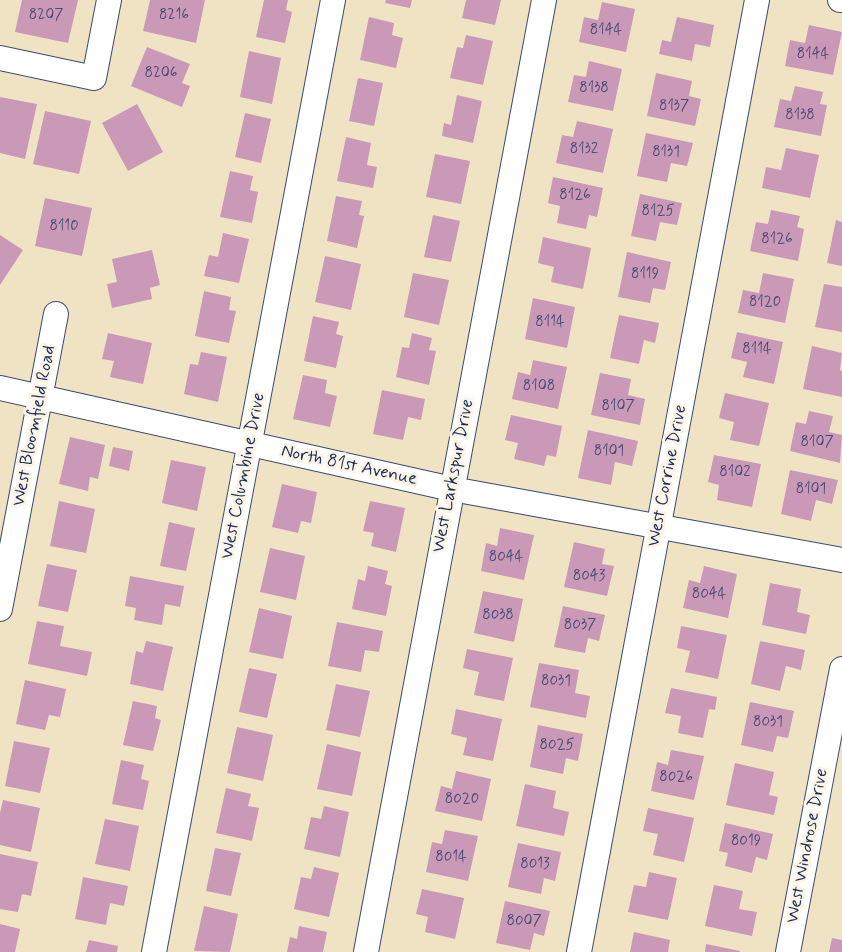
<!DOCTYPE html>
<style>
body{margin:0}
canvas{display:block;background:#f0e3c4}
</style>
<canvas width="842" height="952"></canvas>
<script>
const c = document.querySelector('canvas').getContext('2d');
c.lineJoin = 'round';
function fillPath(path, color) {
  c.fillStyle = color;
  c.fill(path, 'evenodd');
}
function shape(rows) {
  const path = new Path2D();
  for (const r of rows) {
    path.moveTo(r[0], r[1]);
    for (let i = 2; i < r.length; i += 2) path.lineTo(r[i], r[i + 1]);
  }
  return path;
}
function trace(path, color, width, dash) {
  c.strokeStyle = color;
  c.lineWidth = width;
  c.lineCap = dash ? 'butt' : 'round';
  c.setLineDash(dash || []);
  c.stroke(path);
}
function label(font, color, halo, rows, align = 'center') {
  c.font = font + ' Mynerve,sans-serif';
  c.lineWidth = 6;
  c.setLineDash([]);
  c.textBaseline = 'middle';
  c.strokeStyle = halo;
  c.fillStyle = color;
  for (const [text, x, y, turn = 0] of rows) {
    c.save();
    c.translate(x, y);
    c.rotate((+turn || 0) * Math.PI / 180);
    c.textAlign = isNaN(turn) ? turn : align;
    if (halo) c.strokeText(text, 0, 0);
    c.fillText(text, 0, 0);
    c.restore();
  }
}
const building = shape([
 [22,0,78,0,68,43,15,32],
 [150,0,205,0,196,43,143,31],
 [264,0,288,0,286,10,292,12,285,43,256,37],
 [386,0,412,0,410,8,385,3],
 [466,0,501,0,495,25,462,18],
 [602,2,635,9,626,52,579,42,584,17,598,20],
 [369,17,394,23,392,35,403,38,396,68,360,60],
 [677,17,714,25,710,47,695,44,692,61,659,54,662,40,671,42],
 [809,25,842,32,833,75,785,66,790,40,805,43],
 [466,35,493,41,483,85,450,78,457,47,463,48],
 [147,47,190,64,182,83,190,86,182,107,131,86],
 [249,51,281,58,272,104,240,97],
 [589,61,622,69,613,111,568,102,574,75,586,77],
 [656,73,692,81,689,96,701,99,695,126,647,116],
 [358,78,383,83,374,126,349,121],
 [795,86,823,92,820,104,827,105,821,136,774,127,780,99,791,101],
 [457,95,482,101,473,143,442,136,444,123,451,125],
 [0,97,37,104,25,159,0,153],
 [137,104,163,152,128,171,102,123],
 [45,111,91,121,79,174,33,164],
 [245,113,271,119,261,163,235,157],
 [577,121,613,129,603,173,556,163,562,135,573,137],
 [646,133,693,143,687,166,671,163,667,182,637,176],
 [346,137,371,143,367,165,377,167,373,188,337,181],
 [786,148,819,155,810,198,762,188,766,167,781,170],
 [435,154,470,161,461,204,426,197],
 [230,171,253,176,250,190,258,192,252,223,220,217],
 [553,177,603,188,597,217,589,215,586,229,557,223,560,206,548,203],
 [640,194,682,203,677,225,660,222,656,241,631,236],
 [336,196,362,201,359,215,364,216,357,248,327,241],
 [45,198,92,208,82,256,35,246],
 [771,210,800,216,797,227,804,229,798,261,750,251,756,222,768,224],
 [433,215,460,221,451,262,424,257],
 [836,220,842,222,842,266,827,263],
 [223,233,249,239,239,283,204,276,209,255,218,257],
 [0,235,23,250,0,285],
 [543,237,591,248,583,289,551,282,554,267,538,263],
 [152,250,160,285,150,288,152,299,112,308,107,284,117,282,112,259],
 [627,252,671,262,665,290,653,288,650,303,618,297],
 [325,256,361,264,351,310,315,302],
 [413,273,449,280,439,325,404,317],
 [763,273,794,279,785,323,738,313,743,290,759,293],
 [824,284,842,287,842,332,815,327],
 [204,291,231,297,229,310,236,311,229,343,195,336],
 [533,298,575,307,567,348,525,339],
 [619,315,659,323,655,343,644,340,639,364,610,358],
 [313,316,339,322,336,334,343,336,336,368,304,361],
 [737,332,783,342,774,384,743,377,747,362,731,358],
 [108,333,152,343,143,384,110,377,114,361,102,359],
 [412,333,432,338,429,350,436,351,429,385,396,377,402,347,409,348],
 [812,346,842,353,840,370,842,371,842,397,803,389],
 [201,352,227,357,218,402,184,394,190,364,198,365],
 [533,360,567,367,558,409,512,399,518,372,530,375],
 [600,373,631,379,628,395,645,399,640,425,591,415],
 [303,375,327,380,325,393,337,396,330,427,293,419],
 [382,390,425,399,421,420,408,417,403,440,373,434],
 [725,393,769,403,759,446,730,440,734,422,719,418],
 [809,411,833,416,829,432,842,435,840,463,790,451,796,422,806,424],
 [511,415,562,426,556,457,547,455,544,466,514,459,518,443,505,440],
 [588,430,638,441,632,466,615,462,611,485,578,478],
 [70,437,105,445,98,479,90,477,88,491,59,484],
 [113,447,133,451,129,471,109,466],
 [714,455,761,464,752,507,717,500,719,485,708,482],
 [171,460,206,467,197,511,162,503],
 [790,470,838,480,832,504,816,500,811,521,781,514],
 [282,484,317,492,311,523,301,521,298,533,272,527],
 [59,501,95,509,86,553,50,546],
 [370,501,405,508,396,552,371,546,374,533,363,531],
 [169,522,195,528,186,571,160,566],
 [500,528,534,535,524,580,481,571,486,543,497,546],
 [574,542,605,549,602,564,614,566,607,596,564,587],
 [270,548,305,556,296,600,260,592],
 [47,564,77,570,68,612,38,606],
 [368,566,388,571,385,584,392,586,386,616,352,609,358,579,365,581],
 [704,566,737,574,728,618,683,608,689,580,700,583],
 [130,576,184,586,180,607,165,604,162,625,134,620,136,608,125,606],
 [770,583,801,589,797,612,810,615,806,634,762,625],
 [483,591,523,599,514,642,474,633],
 [563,606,605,615,599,641,588,638,585,653,554,647],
 [259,608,292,616,283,659,249,652],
 [37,621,64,626,60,646,92,652,87,676,28,664],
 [337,622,383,631,379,652,365,650,361,672,328,666],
 [681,626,727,635,718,679,685,672,690,651,677,648],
 [146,641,173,647,163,691,130,684,136,651,143,653],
 [760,641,805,650,801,670,786,666,780,691,751,684],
 [467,649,513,658,504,701,474,695,479,672,463,668],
 [539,663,579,670,575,693,590,696,586,718,530,707],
 [249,668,277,674,267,718,239,712],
 [25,680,66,689,60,717,49,715,45,730,16,724],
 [336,684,370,691,360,737,326,730],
 [671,688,717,697,715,710,709,709,703,738,678,733,681,716,665,713],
 [133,701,157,706,155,718,161,720,153,751,123,745],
 [750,702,794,711,788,738,777,736,773,752,741,745],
 [456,709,502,719,493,761,463,755,467,738,451,734],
 [538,725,583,734,578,761,566,758,563,774,530,767],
 [237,727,273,735,263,781,227,773],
 [14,741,50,748,40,793,5,786],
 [327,744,361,752,352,796,317,789],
 [671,750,704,756,694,800,651,791,657,762,668,765],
 [121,760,144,765,141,779,149,781,143,810,112,804],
 [735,763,774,772,769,795,778,797,774,815,726,805],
 [456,771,491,779,482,821,435,811,441,786,452,789],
 [525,784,556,791,553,808,569,812,564,836,516,826],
 [226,788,251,794,248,806,259,808,252,841,216,833],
 [3,800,40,808,31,852,0,845,0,813],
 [324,806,349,812,340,857,304,849,311,817,321,819],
 [648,808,694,818,684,862,653,855,658,834,643,831],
 [105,819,139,826,130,871,95,864],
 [725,823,773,834,767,860,756,857,752,873,725,866,728,853,719,851],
 [445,830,478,836,468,881,426,872,432,842,442,844],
 [518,843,561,852,555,881,544,878,541,894,508,887],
 [215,848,241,853,231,896,206,891],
 [0,854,38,862,31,896,22,894,18,912,0,909],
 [314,867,339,873,329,917,294,909,301,877,311,879],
 [649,872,677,878,668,920,628,912,634,885,646,887],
 [83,877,128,886,124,906,110,903,106,925,75,919],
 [714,885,743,891,739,909,757,912,752,936,705,926],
 [422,889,464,898,455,939,425,932,428,917,416,914],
 [505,901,550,911,544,936,534,933,530,950,496,943],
 [204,906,238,914,230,952,194,951],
 [0,924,20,929,15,952,0,952],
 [299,926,327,932,323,952,287,952,290,937,297,939],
 [634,932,670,940,668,952,630,952],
 [832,938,842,940,842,952,829,952],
 [89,940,118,946,117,952,86,952],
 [706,944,740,951,740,952,705,952]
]);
const minor = shape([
 [840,0,842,0],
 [0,58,94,78,109,0],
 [0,388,452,489,842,560],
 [0,609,56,314],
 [154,952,333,0],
 [366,952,544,0],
 [579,952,757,0],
 [788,952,842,669]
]);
const numberNames = [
 ["8207",46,16],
 ["8216",174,16],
 ["8144",606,31],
 ["8144",813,55],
 ["8206",161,74],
 ["8138",594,89],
 ["8137",674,107],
 ["8138",800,116],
 ["8132",584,150],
 ["8131",666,153],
 ["8126",575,196],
 ["8125",658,212],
 ["8110",64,227],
 ["8126",777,240],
 ["8119",645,275],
 ["8120",765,303],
 ["8114",550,323],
 ["8114",757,350],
 ["8108",539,387],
 ["8107",618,407],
 ["8107",817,443],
 ["8101",609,452],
 ["8102",735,473],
 ["8101",811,490],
 ["8044",506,558],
 ["8043",589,577],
 ["8044",709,595],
 ["8038",498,616],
 ["8037",580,626],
 ["8031",556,682],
 ["8031",768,723],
 ["8025",557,746],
 ["8026",676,778],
 ["8020",462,800],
 ["8019",746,842],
 ["8014",451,858],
 ["8013",535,865],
 ["8007",524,922]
];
const streetNames = [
 ["West Bloomfield Road",35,426,-79],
 ["North 81st Avenue",349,466,12],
 ["West Columbine Drive",244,476,-79],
 ["West Larkspur Drive",454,476,-79],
 ["West Corrine Drive",668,476,-79],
 ["West Windrose Drive",808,846,-79]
];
fillPath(building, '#ca99b8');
trace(minor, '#3b4a6d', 26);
trace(minor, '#fff', 24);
label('15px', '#474a74', null, numberNames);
label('18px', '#1b2f5e', '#fcf5e5', streetNames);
</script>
